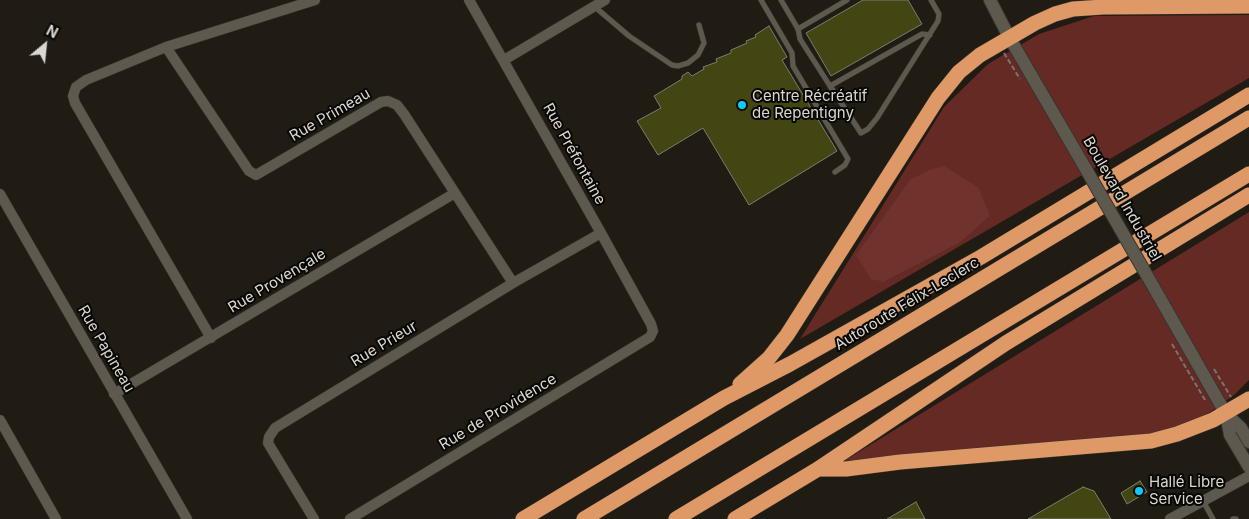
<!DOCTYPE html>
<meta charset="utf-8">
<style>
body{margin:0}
#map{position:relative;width:1249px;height:519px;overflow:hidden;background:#201c14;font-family:Inter,sans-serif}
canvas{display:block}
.north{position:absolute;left:20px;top:20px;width:50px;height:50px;-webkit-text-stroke:4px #090704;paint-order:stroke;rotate:28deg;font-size:14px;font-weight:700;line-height:20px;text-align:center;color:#dad7d2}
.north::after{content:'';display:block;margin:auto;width:18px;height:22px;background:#dad7d2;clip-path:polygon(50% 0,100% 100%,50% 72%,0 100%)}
</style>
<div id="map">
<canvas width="1249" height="519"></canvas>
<div class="north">N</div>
</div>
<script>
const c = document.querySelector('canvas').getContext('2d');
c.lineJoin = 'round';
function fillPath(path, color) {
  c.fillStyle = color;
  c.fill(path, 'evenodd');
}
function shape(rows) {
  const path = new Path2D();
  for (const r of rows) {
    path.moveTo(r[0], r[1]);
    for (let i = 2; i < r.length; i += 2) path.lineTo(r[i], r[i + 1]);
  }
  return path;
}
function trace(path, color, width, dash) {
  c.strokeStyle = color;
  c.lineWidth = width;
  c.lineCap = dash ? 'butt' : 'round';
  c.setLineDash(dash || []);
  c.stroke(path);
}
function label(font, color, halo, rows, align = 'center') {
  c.font = font + ' Inter,sans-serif';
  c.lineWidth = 4;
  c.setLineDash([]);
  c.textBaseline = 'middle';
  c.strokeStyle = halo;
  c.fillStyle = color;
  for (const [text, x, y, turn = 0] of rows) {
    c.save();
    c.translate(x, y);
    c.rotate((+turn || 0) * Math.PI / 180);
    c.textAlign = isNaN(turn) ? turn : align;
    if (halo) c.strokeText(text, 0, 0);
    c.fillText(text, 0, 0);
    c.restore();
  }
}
const green = shape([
 [1249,15,1249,78,800,339,944,107,988,64,1039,34,1094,16],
 [990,216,960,243,884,282],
 [1249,212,1249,380,1234,395,1200,419,1170,430,1140,436,844,461]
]);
const forest = shape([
 [944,166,979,188,990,216,960,243,884,282,871,279,856,255,910,180,929,170]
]);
const building = shape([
 [863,0,908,0,922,24,831,76,806,33,863,0],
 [769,26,787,57,782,60,837,151,749,205,703,128,658,155,637,121,661,108,654,96,682,79,682,76,688,72,692,76,704,69,703,67,717,62,716,59,731,53,731,50,747,43,746,41,756,37,755,35,769,26],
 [1140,481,1147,492,1127,504,1121,493,1140,481],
 [1083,487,1094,491,1111,519,1028,519,1083,487],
 [916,502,925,519,887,519,916,502]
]);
const path = shape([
 [1004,53,1020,79],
 [1172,344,1205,400],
 [1214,369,1231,397]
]);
const lane = shape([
 [761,0,792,53,793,66,848,159,845,165,835,172],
 [781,0,798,29,847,0],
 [595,7,629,36,672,65,678,66,688,63,698,55,704,43,699,25],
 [798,29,800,39,830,86,922,34,930,35],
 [830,86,861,133,868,129,877,118,938,21,939,14,931,0],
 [1203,501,1213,519],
 [1233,519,1236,519]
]);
const street = shape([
 [166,47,249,171,256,175,381,102,388,101,397,105,404,114,513,283],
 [504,60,605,0],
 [0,194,187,519],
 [211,338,75,103,73,96,76,87,86,80,166,47,315,0],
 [114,394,455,193],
 [0,420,56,519],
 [314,519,268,443,269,437,275,428,513,283,601,233],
 [350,519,650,337,653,331,651,324,601,233,469,0],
 [1170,519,1249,476]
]);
const secondary = shape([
 [990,0,1009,37,1083,164],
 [1153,286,1226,414,1241,428,1249,442],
 [1226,414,1230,435,1249,467]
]);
const highway = shape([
 [740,384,769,358,787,335,938,98,959,72,980,55,1035,23,1055,14,1073,9,1103,7,1249,6],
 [818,469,846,469,900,462,1151,441,1177,434,1213,420,1249,399],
 [523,519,724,398,790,364,981,257,1249,95],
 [584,519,1249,118],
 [676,519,1249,174],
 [735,519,818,469,1006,343,1249,195]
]);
const secondaryBridge = shape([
 [1083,164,1153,286]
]);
const markers = [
 [742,105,5,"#0dcafa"],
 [1139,491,5,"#0dcafa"]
];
const poiNames = [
 ["Centre Récréatif",752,96],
 ["de Repentigny",752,113],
 ["Hallé Libre",1149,482],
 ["Service",1149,499]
];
const streetNames = [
 ["Rue Primeau",330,115,-30],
 ["Rue Préfontaine",574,154,61],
 ["Boulevard Industriel",1122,199,60],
 ["Rue Provençale",277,281,-31],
 ["Autoroute Félix-Leclerc",907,304,-31],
 ["Rue Prieur",384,344,-31],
 ["Rue Papineau",106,349,60],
 ["Rue de Providence",498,412,-31]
];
fillPath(green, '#662a24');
fillPath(forest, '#6f322c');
fillPath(building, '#434512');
trace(building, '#7c7d72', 1);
trace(lane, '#383530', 6);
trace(street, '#383530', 11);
trace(secondary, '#383530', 14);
trace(highway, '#383530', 16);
trace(path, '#78746e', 2, [5, 2.5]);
trace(lane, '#5e594f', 5);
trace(street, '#5e594f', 10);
trace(secondary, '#5e594f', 12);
trace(highway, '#df9967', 15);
trace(secondaryBridge, '#383530', 14, []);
trace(secondaryBridge, '#5e594f', 12);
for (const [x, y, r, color] of markers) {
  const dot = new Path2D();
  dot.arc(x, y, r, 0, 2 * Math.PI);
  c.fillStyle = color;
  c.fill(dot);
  trace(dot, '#090704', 2);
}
label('15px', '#dad7d2', '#090704', poiNames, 'left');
label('15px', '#dad7d2', '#090704', streetNames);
</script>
